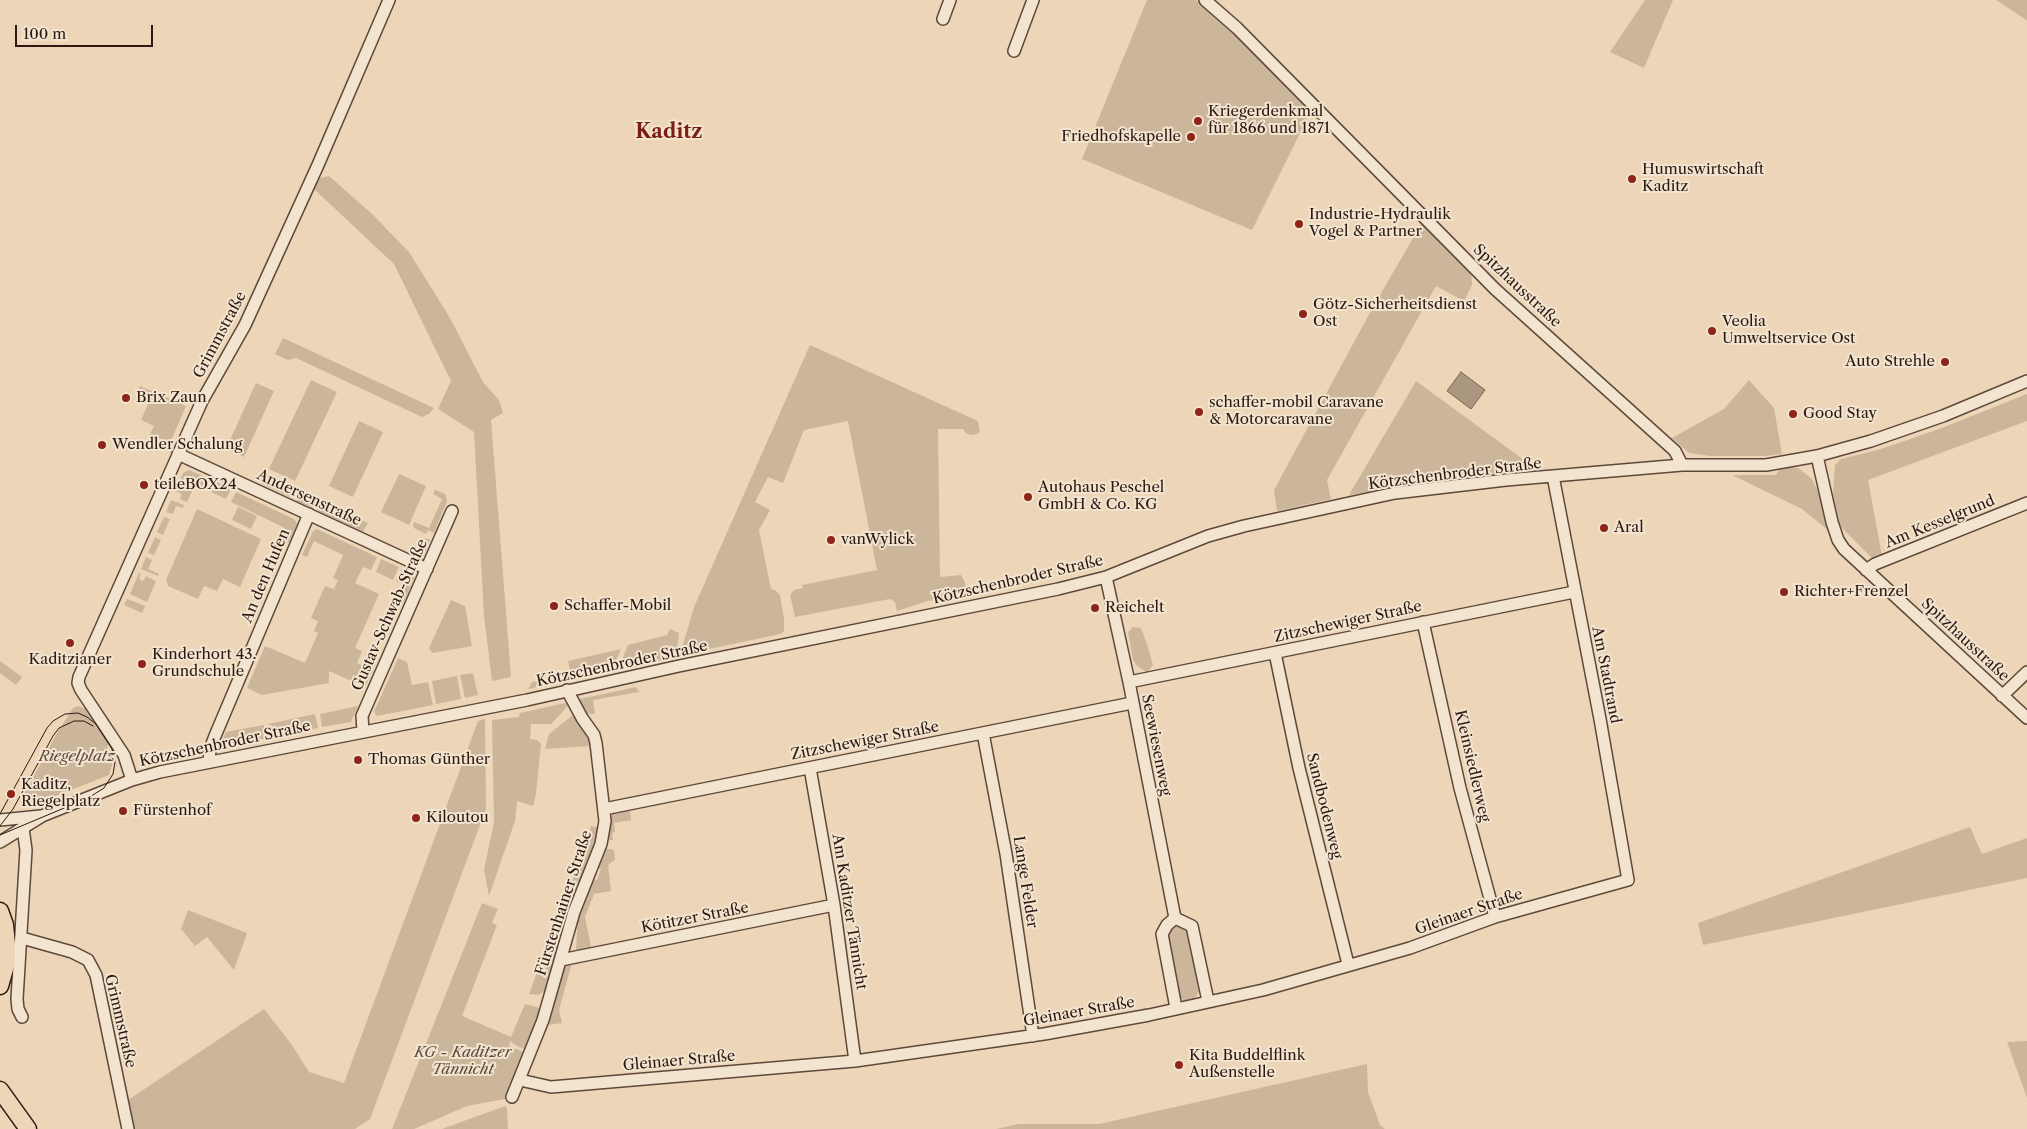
<!DOCTYPE html>
<meta charset="utf-8">
<style>
body{margin:0}
#map{position:relative;width:2027px;height:1129px;overflow:hidden;background:#ecd6b7;font-family:"Libre Caslon Text",serif}
canvas{display:block}
.scale{position:absolute;left:15px;top:25px;width:138px;height:22px;box-sizing:border-box;border:2px solid #2d1911;border-top:0;padding-left:6px;font-size:15px;line-height:18px;white-space:nowrap;color:#2d1911;-webkit-text-stroke:4px #f3e4d0;paint-order:stroke}
</style>
<div id="map">
<canvas width="2027" height="1129"></canvas>
<div class="scale">100 m</div>
</div>
<script>
const c = document.querySelector('canvas').getContext('2d');
c.lineJoin = 'round';
function fillPath(path, color) {
  c.fillStyle = color;
  c.fill(path, 'evenodd');
}
function shape(rows) {
  const path = new Path2D();
  for (const r of rows) {
    path.moveTo(r[0], r[1]);
    for (let i = 2; i < r.length; i += 2) path.lineTo(r[i], r[i + 1]);
  }
  return path;
}
function trace(path, color, width, dash) {
  c.strokeStyle = color;
  c.lineWidth = width;
  c.lineCap = dash ? 'butt' : 'round';
  c.setLineDash(dash || []);
  c.stroke(path);
}
function label(font, color, halo, rows, align = 'center') {
  c.font = font + ' "Libre Caslon Text",serif';
  c.lineWidth = 4;
  c.setLineDash([]);
  c.textBaseline = 'middle';
  c.strokeStyle = halo;
  c.fillStyle = color;
  for (const [text, x, y, turn = 0] of rows) {
    c.save();
    c.translate(x, y);
    c.rotate((+turn || 0) * Math.PI / 180);
    c.textAlign = isNaN(turn) ? turn : align;
    if (halo) c.strokeText(text, 0, 0);
    c.fillText(text, 0, 0);
    c.restore();
  }
}
const green = shape([
 [1147,0,1196,0,1233,32,1308,109,1308,117,1252,230,1082,159],
 [1645,0,1673,0,1644,68,1610,52],
 [1996,0,2027,0,2027,21,2025,19],
 [329,176,372,214,409,252,450,318,483,382,499,400,503,413,491,420,511,677,492,681,484,616,474,432,438,409,451,381,394,264,314,189,320,178],
 [1423,221,1471,269,1472,285,1464,301,1436,286,1327,480,1331,499,1277,511,1274,490,1373,307],
 [283,338,434,408,429,414,422,417,296,358,288,360,275,354],
 [810,345,978,421,980,432,974,435,967,434,963,429,938,429,940,577,961,575,965,582,966,595,928,601,897,611,895,602,890,599,795,617,790,595,794,590,803,588,802,585,877,570,848,421,804,430,783,483,768,477,755,502,770,510,759,530,771,589,775,590,780,595,784,619,784,631,781,634,680,655,694,607],
 [311,380,337,392,295,481,269,469],
 [1749,380,1774,408,1782,454,1764,456,1710,456,1689,453,1672,438,1724,409],
 [1416,381,1535,468,1436,481,1349,495],
 [256,383,274,391,244,457,226,449],
 [140,386,186,406,170,443,150,435,154,426,141,420,152,395,139,389],
 [2027,394,2027,421,1868,480,1882,556,1875,561,1840,526,1833,495,1835,465,1841,459,1881,449,1939,429],
 [359,421,383,432,353,497,329,486],
 [1790,467,1798,468,1812,479,1818,491,1829,531,1802,509,1732,475,1776,475,1779,470],
 [189,470,210,479,205,490,195,485,187,502,180,499,182,494,175,491,183,473],
 [267,474,295,487,290,497,262,484],
 [399,474,426,486,409,525,381,512],
 [215,481,231,489,226,499,211,492],
 [297,489,315,497,311,507,296,501,298,496,295,494],
 [435,490,445,494,447,501,434,533,428,530,426,534,414,528,413,525,414,522,429,528,442,499,433,494],
 [236,492,294,519,297,524,289,543,285,541,282,547,277,545,285,528,231,502],
 [171,500,184,505,183,508,176,506,173,514,166,512],
 [320,500,368,523,363,532,318,511],
 [238,507,257,516,251,529,232,520],
 [197,509,261,539,240,587,223,579,217,591,204,586,198,599,168,586,166,580],
 [164,517,170,519,163,535,157,532],
 [317,529,377,557,371,570,363,567,355,583,379,594,355,648,362,651,357,663,373,670,365,687,329,671,329,683,262,695,247,688,265,646,305,663,318,633,314,631,318,621,311,618,325,586,334,589,338,580,333,578,343,555,314,541,307,557,302,555,313,531],
 [155,537,161,540,154,555,148,553],
 [426,538,430,540,424,555,418,558,409,554,411,549,419,552],
 [146,557,152,560,148,569,159,574,158,576,141,569],
 [381,559,399,567,393,580,376,572],
 [402,569,411,572,414,578,403,604,398,602,406,585,396,581],
 [139,573,141,574,139,579,143,581,146,576,156,581,147,602,130,594],
 [127,599,145,606,142,613,124,605],
 [451,600,465,606,472,646,432,653,429,648],
 [1133,627,1141,628,1148,647,1153,665,1147,672,1137,666,1133,660,1128,632],
 [670,629,679,633,676,657,618,670,628,645,667,635],
 [621,649,611,671,572,679,568,661],
 [398,658,407,662,412,685,428,682,433,705,377,716,374,712],
 [0,661,22,677,16,685,0,673],
 [473,673,478,695,465,698,460,675],
 [457,676,461,699,436,704,432,681],
 [549,679,554,684,528,689,532,682],
 [636,687,639,692,593,700,595,714,587,714,578,702,580,699],
 [565,703,568,706,551,724,531,724,530,739,537,740,541,744,536,794,533,806,517,801,515,821,489,896,484,870,494,822,492,720,519,717,520,713],
 [78,706,89,710,111,743,107,746,112,765,109,775,43,801,30,804,24,803,22,798,57,733,73,708],
 [358,706,351,722,322,727,320,714],
 [315,714,318,728,271,738,268,724],
 [574,714,588,734,591,746,545,749,549,734],
 [485,719,486,809,370,1119,355,1129,133,1129,128,1100,264,1009,292,1045,309,1072,344,1083,478,721],
 [264,725,267,738,224,748,220,745,226,732],
 [630,809,631,820,614,823,615,832,612,833,613,840,607,840,612,813],
 [591,826,598,828,595,843,575,897,568,894],
 [1970,827,1982,854,2027,838,2027,878,1703,945,1698,923],
 [604,848,614,850,615,860,608,865,611,891,594,894,585,917,592,952,578,954,576,951,578,911,591,878,597,880,601,869,595,867],
 [482,903,498,909,492,923,497,925,462,1016,511,1037,525,1004,537,1007,541,1010,527,1050,517,1046,510,1041,509,1046,526,1053,508,1097,505,1099,467,1106,414,1129,392,1129],
 [188,910,247,933,234,970,207,937,195,946,181,929],
 [559,920,566,923,560,937,553,935],
 [1173,923,1187,927,1201,988,1195,998,1191,1000,1184,1000,1178,997,1166,935],
 [551,940,558,943,559,945,555,963,543,958],
 [541,962,553,966,549,988,538,995,529,994],
 [572,963,559,1010,562,1023,549,1025,565,964],
 [2027,1041,2027,1098,2007,1042],
 [1367,1064,1368,1092,1380,1125,1385,1129,996,1129,1019,1124,1099,1124],
 [505,1106,507,1108,508,1129,442,1129]
]);
const water = shape([
 [1461,372,1485,390,1471,409,1447,391,1461,372]
]);
const minor = shape([
 [1205,0,1237,28,1495,289,1675,451,1682,465],
 [943,19,950,0],
 [1014,51,1033,0],
 [178,454,427,569],
 [1817,456,1832,522,1838,540,1844,549,2027,718],
 [1866,570,1875,564,2027,503],
 [1106,577,1129,682,1175,918],
 [1423,622,1460,788,1495,917],
 [1275,653,1299,768,1348,964],
 [1129,682,1574,592],
 [2002,696,2027,672],
 [363,731,362,716,452,511],
 [983,733,1006,854,1033,1036],
 [209,762,210,749,215,736,309,514],
 [810,768,834,905,855,1061],
 [132,780,124,755,81,690,78,683,79,677,202,401,245,325,318,165,389,0],
 [604,809,1132,703],
 [0,820,41,816],
 [0,842,42,816,132,780,160,772,527,700,679,666,1058,589,1106,577,1208,536,1244,526,1395,493,1506,480,1682,465,1766,465,1817,456,1871,441,1943,416,2027,381],
 [22,938,72,952,88,960,96,975,128,1129],
 [561,960,834,905],
 [1176,1008,1162,934,1167,925,1175,918,1192,926,1208,1001],
 [22,1017,18,1009,17,999,26,850,23,828],
 [520,1080,551,1087,855,1061,1044,1034,1149,1015,1263,990,1410,948,1495,917,1628,880,1600,719,1553,476],
 [512,1097,543,1020,574,912,601,844,605,821,596,743,594,735,582,718,567,690]
]);
const highway = shape([
 [0,911,5,925,7,944,7,962,0,986],
 [0,1090,28,1129]
]);
const tram = shape([
 [0,814,47,728,53,721,65,714,78,713,87,717,96,724,112,749,115,762,113,774,104,788,88,798,0,835],
 [0,826,13,809,53,736,59,728,74,721,84,721,93,726]
]);
const markers = [
 [1198,121,5,"#8f2418"],
 [1191,137,5,"#8f2418"],
 [1632,179,5,"#8f2418"],
 [1299,224,5,"#8f2418"],
 [1303,314,5,"#8f2418"],
 [1712,331,5,"#8f2418"],
 [1945,362,5,"#8f2418"],
 [126,398,5,"#8f2418"],
 [1199,412,5,"#8f2418"],
 [1793,414,5,"#8f2418"],
 [102,445,5,"#8f2418"],
 [144,485,5,"#8f2418"],
 [1028,497,5,"#8f2418"],
 [1604,528,5,"#8f2418"],
 [831,540,5,"#8f2418"],
 [1784,592,5,"#8f2418"],
 [554,606,5,"#8f2418"],
 [1095,608,5,"#8f2418"],
 [70,643,5,"#8f2418"],
 [142,664,5,"#8f2418"],
 [358,760,5,"#8f2418"],
 [11,794,5,"#8f2418"],
 [123,811,5,"#8f2418"],
 [416,818,5,"#8f2418"],
 [1179,1065,5,"#8f2418"]
];
const poiNames = [
 ["Kriegerdenkmal",1208,112],
 ["für 1866 und 1871",1208,129],
 ["Friedhofskapelle",1181,137,"right"],
 ["Humuswirtschaft",1642,170],
 ["Kaditz",1642,187],
 ["Industrie-Hydraulik",1309,215],
 ["Vogel & Partner",1309,232],
 ["Götz-Sicherheitsdienst",1313,305],
 ["Ost",1313,322],
 ["Veolia",1722,322],
 ["Umweltservice Ost",1722,339],
 ["Auto Strehle",1935,362,"right"],
 ["Brix Zaun",136,398],
 ["schaffer-mobil Caravane",1209,403],
 ["& Motorcaravane",1209,420],
 ["Good Stay",1803,414],
 ["Wendler Schalung",112,445],
 ["teileBOX24",154,485],
 ["Autohaus Peschel",1038,488],
 ["GmbH & Co. KG",1038,505],
 ["Aral",1614,528],
 ["vanWylick",841,540],
 ["Richter+Frenzel",1794,592],
 ["Schaffer-Mobil",564,606],
 ["Reichelt",1105,608],
 ["Kinderhort 43.",152,655],
 ["Grundschule",152,672],
 ["Kaditzianer",70,660,"center"],
 ["Thomas Günther",368,760],
 ["Kaditz,",21,785],
 ["Riegelplatz",21,802],
 ["Fürstenhof",133,811],
 ["Kiloutou",426,818],
 ["Kita Buddelflink",1189,1056],
 ["Außenstelle",1189,1073]
];
const streetNames = [
 ["Spitzhausstraße",1517,286,43],
 ["Grimmstraße",220,335,-62],
 ["Kötzschenbroder Straße",1455,474,-7],
 ["Andersenstraße",309,498,25],
 ["Am Kesselgrund",1940,522,-22],
 ["An den Hufen",266,576,-67],
 ["Kötzschenbroder Straße",1018,580,-13],
 ["Gustav-Schwab-Straße",390,615,-66],
 ["Zitzschewiger Straße",1348,622,-12],
 ["Spitzhausstraße",1965,640,43],
 ["Kötzschenbroder Straße",622,664,-12],
 ["Am Stadtrand",1606,675,79],
 ["Zitzschewiger Straße",865,741,-11],
 ["Kötzschenbroder Straße",225,744,-12],
 ["Seewiesenweg",1156,745,79],
 ["Kleinsiedlerweg",1472,766,77],
 ["Sandbodenweg",1324,806,76],
 ["Lange Felder",1025,882,81],
 ["Fürstenhainer Straße",564,903,-72],
 ["Am Kaditzer Tännicht",849,912,81],
 ["Gleinaer Straße",1469,912,-19],
 ["Kötitzer Straße",695,918,-11],
 ["Gleinaer Straße",1079,1012,-10],
 ["Grimmstraße",120,1021,77],
 ["Gleinaer Straße",679,1061,-5]
];
const parkNames = [
 ["Riegelplatz",77,757],
 ["KG - Kaditzer",463,1053],
 ["Tännicht",463,1070]
];
const districtNames = [
 ["Kaditz",669,132]
];
fillPath(green, '#ccb69b');
fillPath(water, '#ab967f');
trace(water, '#796453', 1);
trace(minor, '#5d483a', 14);
trace(highway, '#2d1911', 19);
trace(minor, '#f3e4d0', 11);
trace(highway, '#ecd6b7', 16);
trace(tram, '#2d1911', 1);
for (const [x, y, r, color] of markers) {
  const dot = new Path2D();
  dot.arc(x, y, r, 0, 2 * Math.PI);
  c.fillStyle = color;
  c.fill(dot);
  trace(dot, '#f3e4d0', 2);
}
label('15px', '#2d1911', '#f3e4d0', poiNames, 'left');
label('15px', '#2d1911', '#f3e4d0', streetNames);
label('italic 15px', '#5d483a', '#f3e4d0', parkNames);
label('bold 20px', '#7a1f14', '#f3e4d0', districtNames);
</script>
